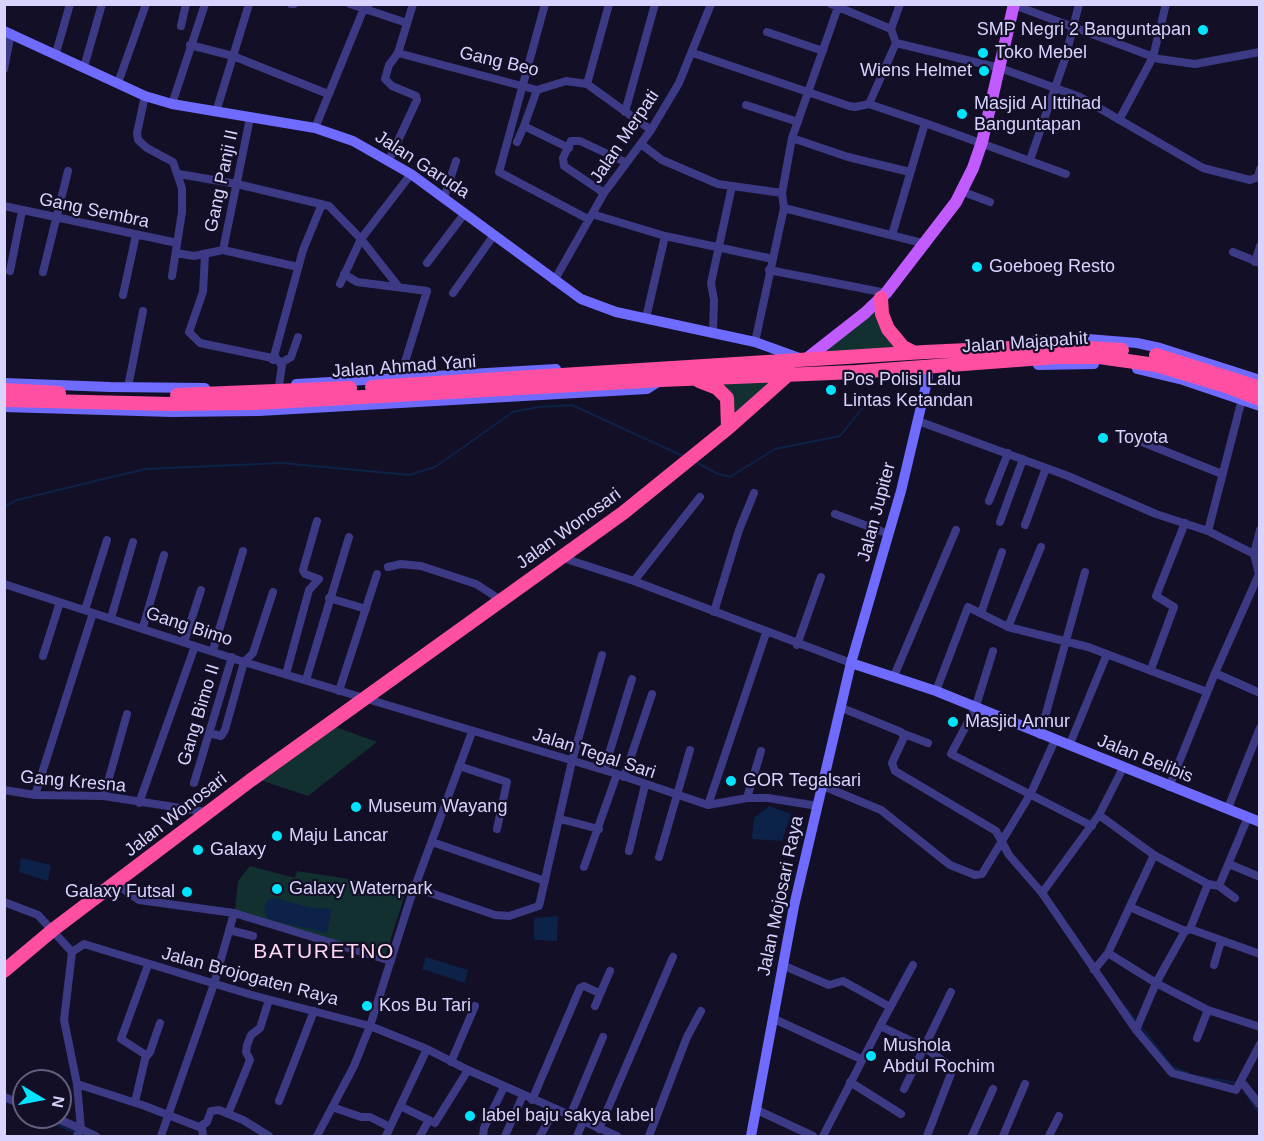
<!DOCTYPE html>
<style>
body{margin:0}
#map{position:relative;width:1264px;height:1141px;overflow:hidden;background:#130f26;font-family:Arial,sans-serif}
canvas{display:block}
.frame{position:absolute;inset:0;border:6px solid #d9d4ff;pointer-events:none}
.north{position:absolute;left:12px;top:1069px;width:60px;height:60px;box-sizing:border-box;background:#130f26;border:2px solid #625e7d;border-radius:50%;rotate:100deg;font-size:16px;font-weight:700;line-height:24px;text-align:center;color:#d9d4ff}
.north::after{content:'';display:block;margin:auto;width:21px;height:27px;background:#00e5ff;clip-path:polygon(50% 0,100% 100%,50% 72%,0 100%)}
</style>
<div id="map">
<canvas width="1264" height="1141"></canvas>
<div class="frame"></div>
<div class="north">N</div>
</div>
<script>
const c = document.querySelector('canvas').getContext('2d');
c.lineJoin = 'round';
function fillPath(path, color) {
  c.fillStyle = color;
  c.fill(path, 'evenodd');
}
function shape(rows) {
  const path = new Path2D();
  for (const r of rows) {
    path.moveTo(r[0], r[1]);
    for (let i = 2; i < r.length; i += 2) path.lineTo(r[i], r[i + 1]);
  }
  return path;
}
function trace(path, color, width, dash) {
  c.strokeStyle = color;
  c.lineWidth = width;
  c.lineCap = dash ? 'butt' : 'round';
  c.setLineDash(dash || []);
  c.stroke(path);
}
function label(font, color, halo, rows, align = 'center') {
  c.font = font + ' Arial,sans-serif';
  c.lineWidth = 4.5;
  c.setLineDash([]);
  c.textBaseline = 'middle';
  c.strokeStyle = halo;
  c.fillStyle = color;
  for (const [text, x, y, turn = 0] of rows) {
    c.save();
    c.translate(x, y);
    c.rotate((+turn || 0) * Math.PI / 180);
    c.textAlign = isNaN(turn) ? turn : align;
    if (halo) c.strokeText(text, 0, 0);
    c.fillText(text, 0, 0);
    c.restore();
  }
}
const green = shape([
 [876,305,901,349,813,355],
 [711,382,770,382,732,419],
 [333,726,377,742,308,796,254,778],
 [250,866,295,878,297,871,407,888,385,957,235,910,238,881]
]);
const water = shape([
 [769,806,791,814,782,841,752,839,754,818],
 [21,858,51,865,48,881,19,872],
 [275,898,312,908,332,909,327,933,267,919,264,907,268,900],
 [558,916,557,941,534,940,534,918],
 [426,957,468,970,465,983,422,969]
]);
const stream = shape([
 [696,462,716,473,730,477,775,449,840,436,868,401],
 [4,507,17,500,145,469,282,463,409,475,435,467,513,412,538,407,572,405,685,457],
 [1119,1000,1136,1021],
 [1140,1025,1172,1067,1188,1073],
 [1202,1077,1237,1083],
 [1245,1092,1260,1115],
 [10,1103,24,1109],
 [40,1117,76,1133]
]);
const street = shape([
 [291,4,294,4],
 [350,4,407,23],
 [545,4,499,172,588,219],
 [831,4,891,29,896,43,869,104],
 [1014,5,1159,59,1195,64,1260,52],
 [181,26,186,4],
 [891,29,900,4],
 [767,32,823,51],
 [896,43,1000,68,1080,97,1203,168,1250,180,1258,177,1260,169],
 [190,45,233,56,328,94],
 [56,53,70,4],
 [398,53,537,90,566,81,587,84,651,130],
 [693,53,849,106,855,107,869,104],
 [84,67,102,4],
 [4,69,11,33],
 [118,83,146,4],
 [587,84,609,4],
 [537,90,524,126,569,148],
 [145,96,137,133,138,140,147,148,173,162,182,188,182,212,172,276],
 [172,104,205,4],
 [869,104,925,123,892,235],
 [746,105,798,122],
 [216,112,249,4],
 [625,112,655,4],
 [1119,120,1153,57,1166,4],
 [925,123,1066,174],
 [315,128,362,13,369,4],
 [792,138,848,157,910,172],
 [517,142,524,126],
 [641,144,662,160,718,184,782,193,784,208,926,244],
 [389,160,417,100,416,96,392,86,385,79,389,65,398,53,413,4],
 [1030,160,1065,59,1079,4],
 [179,174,237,184,329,206,361,239,398,286],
 [961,191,990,202],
 [604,193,564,166,563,158,571,141,580,141,625,162],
 [782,193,792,138,838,7],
 [444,198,456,161],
 [4,206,177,243],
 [592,214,665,236,773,259],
 [223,250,250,118],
 [1233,252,1260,263],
 [176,253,194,256,223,250,298,267],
 [205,255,203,292,189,332,200,343,277,359,282,366,279,385],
 [1255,262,1260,246],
 [427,263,465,213],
 [769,270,886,293],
 [10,271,22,211],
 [43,272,68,171],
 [344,274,357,282,427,291,400,378],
 [554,281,604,193,651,130,679,83,711,4],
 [340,284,361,239,411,174],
 [453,293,494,235],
 [123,295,136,235],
 [646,318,665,236],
 [713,332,714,300,711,283,732,186],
 [755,342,784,208],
 [273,360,303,250,322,204],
 [281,363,291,357,298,337],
 [128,387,143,311],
 [918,421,1068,476,1156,514,1208,531,1254,554],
 [1122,434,1222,474],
 [989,501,1008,453],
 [835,514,889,534],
 [1000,522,1023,459],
 [1025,525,1046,468],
 [1208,531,1242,399],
 [560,557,634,581,851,663],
 [388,567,401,564,421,566,476,584,501,600],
 [634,581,700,497],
 [4,584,244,662,617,774,708,805,747,798,768,798,818,806],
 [329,598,366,609],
 [85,610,107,540],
 [714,612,739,530,754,493],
 [981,613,1002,552],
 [111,618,133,542],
 [143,627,164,555],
 [1008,627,1088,647,1207,692],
 [184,642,201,590],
 [797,645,821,577],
 [213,650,243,551],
 [993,651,975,709,951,754,1092,826],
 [43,656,60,602],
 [1151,669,1174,607,1156,596,1185,523],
 [1215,673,1260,693],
 [286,674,309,590,319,579,305,574,303,570,317,521],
 [894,676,956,530],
 [306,680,349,537],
 [339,691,377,574],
 [936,691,968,607,1008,627,1041,547],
 [842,708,901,732,904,737,892,763,895,771,996,831,1009,855,1042,893,1136,1030,1172,1073,1236,1090,1260,1044],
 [209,733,221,736,225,730,244,662,253,653,273,592],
 [904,734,928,743],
 [1040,735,1085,572],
 [1069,746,1107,654],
 [459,766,507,782,497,829],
 [604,770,632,679],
 [624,777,652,694],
 [194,783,232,657],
 [823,786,881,810,950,865,975,875,982,874,1031,793,1055,740],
 [1169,787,1215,673,1259,574,1254,554,1260,530],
 [4,790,35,795,104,796,206,812],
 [35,795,93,613],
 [104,796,127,714],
 [747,798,761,751],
 [139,803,195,646],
 [708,805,766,633],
 [1228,808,1260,728],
 [1099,815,1154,855,1108,953,1156,983,1208,1010,1260,1027],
 [560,819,599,829],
 [432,842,545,881],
 [629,851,645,785],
 [1154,855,1208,884,1219,886,1235,898],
 [659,857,690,750],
 [1229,864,1260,877],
 [584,867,617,774],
 [116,884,139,900,234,913,391,961],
 [1219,886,1248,817],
 [416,888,495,915,509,916,539,906,572,761,602,655],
 [1042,893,1099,815,1123,768],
 [4,902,38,915,72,952,64,1020,77,1084,81,1129,54,1117],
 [1130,907,1185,931],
 [1190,929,1260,954],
 [229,930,253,936],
 [72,952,84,944,252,995,370,1026,427,1049,468,1070,617,1136],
 [782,965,829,985,843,981,890,1007],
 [1214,965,1221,941],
 [1094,970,1108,953],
 [595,1006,610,971],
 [772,1018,861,1059],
 [880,1026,913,965],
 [1136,1030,1156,983,1185,931,1190,929,1208,884],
 [1197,1038,1208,1010],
 [146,1057,150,1052,160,1023],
 [451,1062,475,1006],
 [1241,1081,1260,1105],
 [850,1082,901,1114],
 [77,1084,145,1106,199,1127,207,1122,211,1111,219,1110,243,1120,269,1136],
 [904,1089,951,992],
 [4,1097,24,1105],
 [532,1100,580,988,584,986,599,993],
 [279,1101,314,1011],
 [135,1102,146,1055,121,1039,148,965],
 [332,1107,361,1117,370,1117,390,1127],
 [402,1107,435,1123,468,1070],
 [757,1110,813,1136],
 [228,1114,250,1060,246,1052,247,1045,251,1035,260,1028,269,1000],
 [570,1116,603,1037],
 [202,1127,203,1136],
 [599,1129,673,957],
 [77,1136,81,1129,96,1136],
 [161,1136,214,984,234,913],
 [317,1136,354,1066,370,1026,410,900,472,732],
 [386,1136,427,1049],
 [420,1136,429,1120],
 [483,1136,484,1128,504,1087],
 [505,1136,523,1095],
 [540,1136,555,1109],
 [577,1136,583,1122],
 [649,1136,687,1037,701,1011],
 [823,1136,880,1026,924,1047,950,1066,952,1071,927,1136],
 [972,1136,993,1089],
 [1003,1136,1025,1084],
 [1049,1136,1059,1116]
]);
const secondary = shape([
 [4,31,145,96,172,104,315,128,353,141,411,174,581,299,616,312,755,342,802,359],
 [1032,341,1088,339,1137,343,1160,348,1260,380],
 [1038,365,1094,364],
 [1137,369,1183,380,1260,406],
 [4,383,110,387,205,388],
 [296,384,556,369],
 [4,407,172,412,259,411,647,389,661,380],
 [851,663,936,691,1260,822],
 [751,1136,794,906,851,663,901,491,928,377,927,367]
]);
const primary = shape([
 [805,360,865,313,886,293,956,202,973,168,982,142,1014,4]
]);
const highway = shape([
 [881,298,882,314,888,329,903,347,913,352],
 [1156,355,1260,388],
 [699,381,717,388,727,398,728,428],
 [372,387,925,352,1054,346,1122,350],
 [4,390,59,393],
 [177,395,350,388],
 [4,400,171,404,256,403,661,380,856,372,1057,357,1099,357,1156,365,1223,385,1260,399],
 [4,971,54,929,251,780,623,513,728,428,790,373]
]);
const markers = [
 [1203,30,6,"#00e5ff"],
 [983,53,6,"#00e5ff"],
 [984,71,6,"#00e5ff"],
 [962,114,6,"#00e5ff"],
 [977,267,6,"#00e5ff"],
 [831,390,6,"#00e5ff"],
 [1103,438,6,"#00e5ff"],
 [953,722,6,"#00e5ff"],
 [731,781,6,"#00e5ff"],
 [356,807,6,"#00e5ff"],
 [277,836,6,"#00e5ff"],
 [198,850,6,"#00e5ff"],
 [277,889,6,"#00e5ff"],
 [187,892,6,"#00e5ff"],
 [367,1006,6,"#00e5ff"],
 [871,1056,6,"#00e5ff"],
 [470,1116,6,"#00e5ff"]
];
const poiNames = [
 ["SMP Negri 2 Banguntapan",1191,30,"right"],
 ["Toko Mebel",995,53],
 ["Wiens Helmet",972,71,"right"],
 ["Masjid Al Ittihad",974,104],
 ["Banguntapan",974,125],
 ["Goeboeg Resto",989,267],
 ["Pos Polisi Lalu",843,380],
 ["Lintas Ketandan",843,401],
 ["Toyota",1115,438],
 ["Masjid Annur",965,722],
 ["GOR Tegalsari",743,781],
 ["Museum Wayang",368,807],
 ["Maju Lancar",289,836],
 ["Galaxy",210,850],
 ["Galaxy Waterpark",289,889],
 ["Galaxy Futsal",175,892,"right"],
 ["Kos Bu Tari",379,1006],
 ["Mushola",883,1046],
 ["Abdul Rochim",883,1067],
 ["label baju sakya label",482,1116]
];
const streetNames = [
 ["Gang Beo",499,62,13],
 ["Jalan Merpati",625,137,-56],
 ["Jalan Garuda",422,165,33],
 ["Gang Panji II",222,181,-78],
 ["Gang Sembra",94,211,12],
 ["Jalan Majapahit",1025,343,-4],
 ["Jalan Ahmad Yani",404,367,-4],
 ["Jalan Jupiter",877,512,-75],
 ["Jalan Wonosari",569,529,-36],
 ["Gang Bimo",189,627,18],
 ["Gang Bimo II",199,715,-73],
 ["Jalan Tegal Sari",594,754,18],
 ["Jalan Belibis",1145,759,22],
 ["Gang Kresna",73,782,5],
 ["Jalan Wonosari",176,815,-38],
 ["Jalan Mojosari Raya",781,896,-78],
 ["Jalan Brojogaten Raya",250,977,15]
];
const quarterNames = [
 ["BATURETNO",324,952]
];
fillPath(green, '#12302f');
fillPath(water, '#0c2248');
trace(stream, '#0c2248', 2);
trace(street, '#3d3a85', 8);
trace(secondary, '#6f6bff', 10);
trace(primary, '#c25bff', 12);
trace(highway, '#ff4fa3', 14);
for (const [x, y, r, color] of markers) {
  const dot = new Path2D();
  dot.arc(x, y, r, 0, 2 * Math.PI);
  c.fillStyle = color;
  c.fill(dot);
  trace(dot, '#130f26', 2);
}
label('18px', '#d9d4ff', '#130f26', poiNames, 'left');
label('18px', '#d9d4ff', '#130f26', streetNames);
c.letterSpacing = '1.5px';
label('21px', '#ffd6f0', '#130f26', quarterNames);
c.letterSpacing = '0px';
</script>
